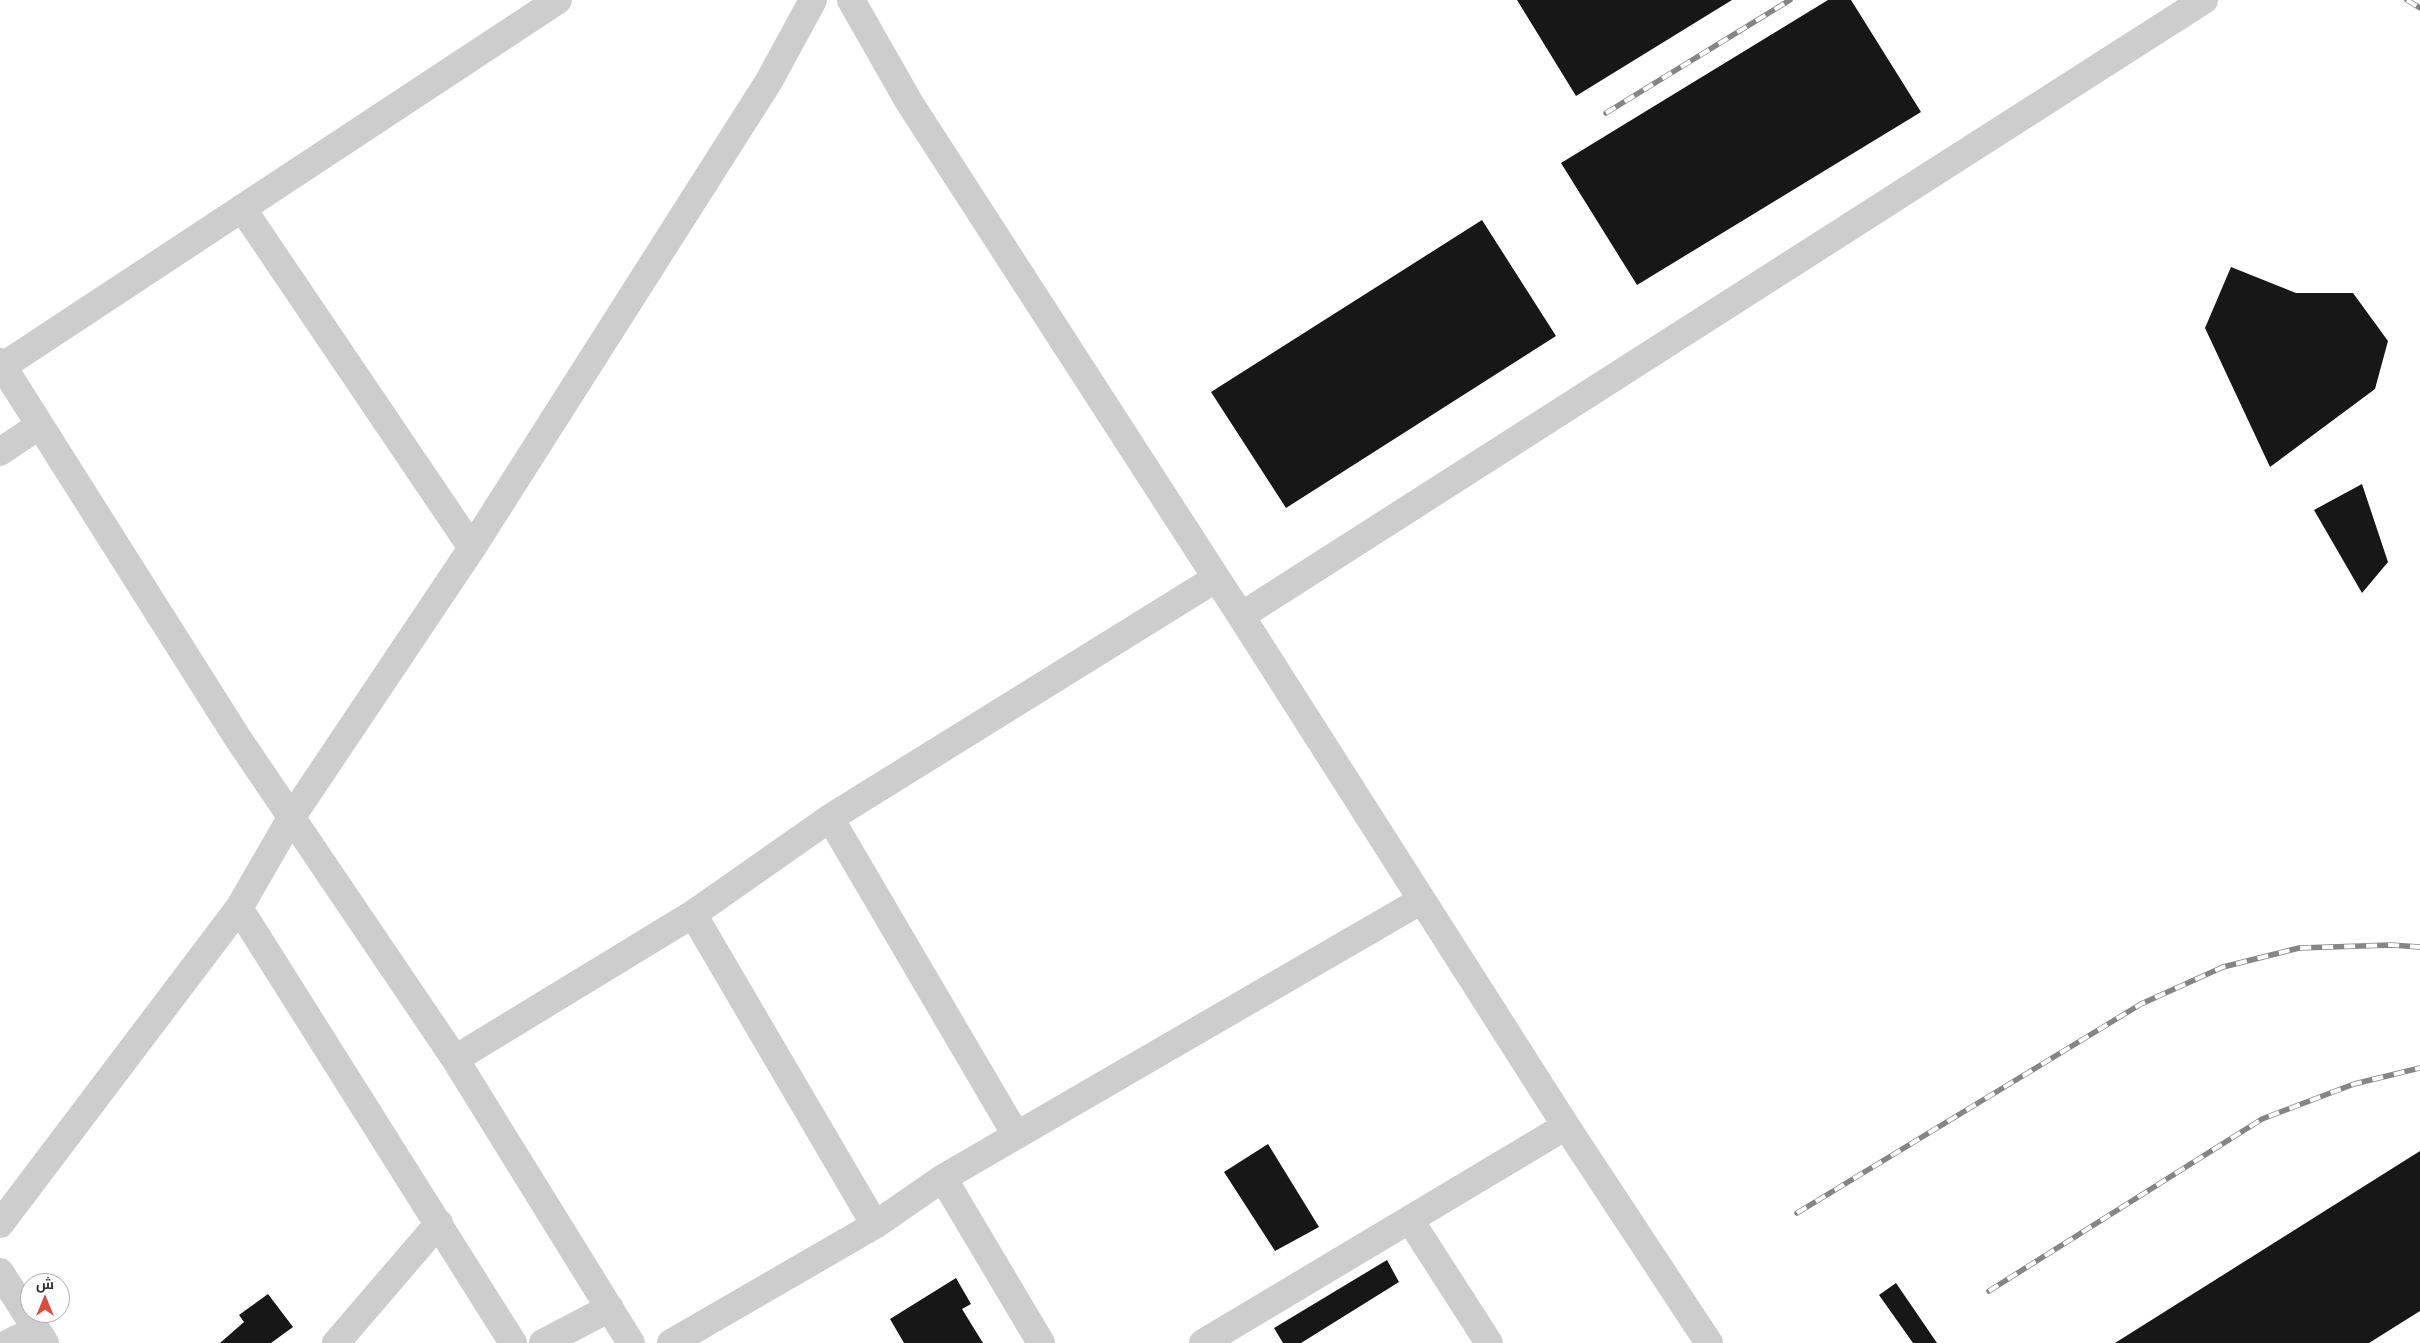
<!DOCTYPE html>
<meta charset="utf-8">
<style>
body{margin:0}
#map{position:relative;width:2420px;height:1343px;overflow:hidden;background:#fff;font-family:"Roboto Condensed",Cairo,sans-serif}
canvas{display:block}
.north{position:absolute;left:20px;top:1273px;width:50px;height:50px;box-sizing:border-box;background:#fff;border:1px solid #acacac;border-radius:50%;rotate:0deg;font-size:14px;font-weight:700;line-height:20px;text-align:center;color:#303030}
.north::after{content:'';display:block;margin:auto;width:18px;height:22px;background:#da4e3f;clip-path:polygon(50% 0,100% 100%,50% 72%,0 100%)}
</style>
<div id="map">
<canvas width="2420" height="1343"></canvas>
<div class="north">ش</div>
</div>
<script>
const c = document.querySelector('canvas').getContext('2d');
c.lineJoin = 'round';
function fillPath(path, color) {
  c.fillStyle = color;
  c.fill(path, 'evenodd');
}
function shape(rows) {
  const path = new Path2D();
  for (const r of rows) {
    path.moveTo(r[0], r[1]);
    for (let i = 2; i < r.length; i += 2) path.lineTo(r[i], r[i + 1]);
  }
  return path;
}
function trace(path, color, width, dash) {
  c.strokeStyle = color;
  c.lineWidth = width;
  c.lineCap = dash ? 'butt' : 'round';
  c.setLineDash(dash || []);
  c.stroke(path);
}
const building = shape([
 [1517,0,1732,0,1576,96],
 [1828,0,1851,0,1921,112,1637,285,1561,163],
 [1482,220,1556,336,1286,508,1211,392],
 [2231,267,2296,293,2353,293,2388,341,2375,389,2270,467,2205,328],
 [2362,484,2388,562,2362,593,2314,510],
 [1268,1144,1319,1227,1275,1251,1224,1172],
 [2420,1151,2420,1311,2369,1343,2115,1343],
 [1387,1260,1399,1282,1301,1343,1283,1343,1274,1328],
 [956,1278,971,1304,962,1309,983,1343,904,1343,890,1319],
 [1896,1283,1937,1343,1913,1343,1879,1295],
 [268,1294,293,1327,271,1343,220,1343,244,1322,239,1315]
]);
const minor = shape([
 [851,0,909,102,1241,616,1566,1126,1709,1343],
 [242,208,472,548],
 [0,362,237,737,455,1059,631,1343],
 [3,366,558,0],
 [0,452,40,425],
 [1241,616,2204,0],
 [830,818,1016,1135],
 [239,908,513,1343],
 [693,914,875,1225],
 [455,1059,693,914,830,818,1215,579],
 [943,1178,1041,1343],
 [1410,1220,1489,1343],
 [0,1224,239,908,291,818,472,548,769,81,813,0],
 [0,1272,45,1343],
 [9,1343,21,1337,38,1343],
 [336,1343,439,1223],
 [543,1343,610,1308],
 [671,1343,875,1225,943,1178,1422,900],
 [1203,1343,1566,1126]
]);
const rail = shape([
 [2407,0,2420,8],
 [1606,113,1790,0],
 [1797,1213,2141,1004,2223,967,2299,948,2391,945,2420,947],
 [1989,1291,2262,1119,2354,1084,2420,1068]
]);
fillPath(building, '#171717');
trace(minor, '#cdcdcd', 28);
trace(rail, '#858585', 5.5);
trace(rail, '#fff', 4, [11]);
</script>
